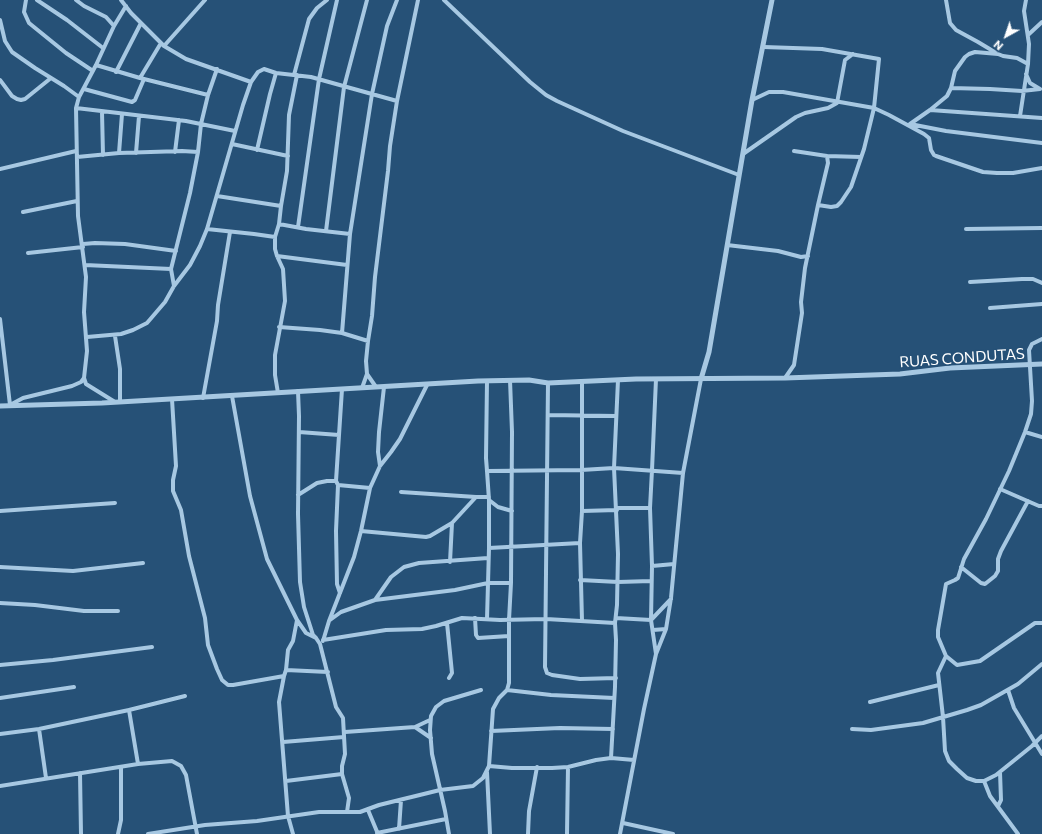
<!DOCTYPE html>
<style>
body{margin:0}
#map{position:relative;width:1042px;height:834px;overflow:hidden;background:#265177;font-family:Commissioner,sans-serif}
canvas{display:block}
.north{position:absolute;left:986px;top:16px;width:40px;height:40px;-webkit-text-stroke:3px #265177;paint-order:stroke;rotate:220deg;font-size:11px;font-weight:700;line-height:16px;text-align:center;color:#fff}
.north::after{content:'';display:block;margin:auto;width:14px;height:18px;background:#fff;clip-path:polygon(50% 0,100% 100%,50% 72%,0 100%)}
</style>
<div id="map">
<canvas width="1042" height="834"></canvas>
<div class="north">N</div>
</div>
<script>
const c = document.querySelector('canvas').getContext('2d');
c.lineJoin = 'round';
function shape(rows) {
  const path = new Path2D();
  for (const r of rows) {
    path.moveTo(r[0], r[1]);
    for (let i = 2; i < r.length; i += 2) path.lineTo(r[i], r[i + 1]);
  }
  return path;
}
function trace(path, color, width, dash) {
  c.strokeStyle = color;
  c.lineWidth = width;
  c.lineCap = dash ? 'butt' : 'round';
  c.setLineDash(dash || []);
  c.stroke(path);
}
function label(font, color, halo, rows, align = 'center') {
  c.font = font + ' Commissioner,sans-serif';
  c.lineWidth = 3;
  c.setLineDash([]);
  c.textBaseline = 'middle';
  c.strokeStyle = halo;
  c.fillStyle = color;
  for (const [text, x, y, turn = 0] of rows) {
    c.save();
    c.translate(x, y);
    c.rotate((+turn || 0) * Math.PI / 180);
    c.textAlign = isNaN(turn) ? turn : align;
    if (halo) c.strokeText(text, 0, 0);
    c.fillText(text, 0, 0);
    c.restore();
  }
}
const minor = shape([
 [26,0,24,12,29,23,66,53,93,71],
 [37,0,67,20,103,48],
 [76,0,84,6,106,17,114,26],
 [121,0,131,13,164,46,186,59,251,82],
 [444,0,530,82,546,95,557,101,623,131,739,175],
 [946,0,950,23,956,30,978,42,998,54,1003,56,1017,58,1028,64],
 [0,20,5,41,12,52,35,68,64,86,79,97],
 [1028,35,1042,22],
 [164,46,205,0],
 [764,47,822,49,879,59,874,108,864,149,851,187,841,202,837,206,831,207,818,205,805,268,801,302,802,313,794,365,785,378],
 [96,65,140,78,208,95,201,124,198,152,190,193,171,269,174,286],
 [116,72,141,23],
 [1026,74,1030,83,1040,89],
 [294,75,309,19,317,8,327,0],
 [140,78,161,43],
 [0,80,12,96,17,99,21,100,25,99,51,78],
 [951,88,990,89,1022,91,1040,89],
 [84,89,132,102,135,100,144,79],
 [208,95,217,69],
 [752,100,769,92,783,92,874,108,889,115,924,134,929,138,931,150,934,155,936,156,983,172,997,173,1013,173,1042,168],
 [76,108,186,121,235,131],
 [930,110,1042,118],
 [102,112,103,155],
 [1020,116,1028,64,1029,44,1024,11,1026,0],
 [910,124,946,131,1042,143],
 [910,124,930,110,947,96,951,88,955,71,965,57,969,54,975,52,998,54],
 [232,144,288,156],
 [257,150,270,94,276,73],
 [794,151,827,156],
 [175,152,179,120],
 [119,153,122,114],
 [136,153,139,116],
 [743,154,796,117,805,113,828,108,837,103,845,60,853,54],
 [77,157,119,153,182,151,198,152],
 [0,169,76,151],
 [217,196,281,206,279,224,306,229,350,234,342,333,368,341,366,361,367,374,362,388],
 [818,205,828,163,827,156,861,157],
 [281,206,287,171,289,115,297,75],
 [23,212,77,201],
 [298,227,319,79,337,0],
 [207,229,254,234,275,237],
 [966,229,1042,228],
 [326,231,344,87,367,0],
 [350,234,372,94,387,26,397,0],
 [83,244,95,243,125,244,176,251],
 [727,245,778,251,801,257,808,256],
 [28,253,83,247],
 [277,256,347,265],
 [85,265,171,269],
 [970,282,1022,279,1033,279,1042,283],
 [990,308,1042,304],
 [0,319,10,405,23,398,72,386,81,382,84,378,87,351,84,312,86,277,78,216,76,108,79,97,96,65,114,26,126,6],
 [279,327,320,330,342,333],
 [115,336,120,369,120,402],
 [87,337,121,334,133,330,147,323,165,302,174,286,190,265,200,246,207,229,243,105,251,82,258,72,264,69,276,73,311,77,397,101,418,0],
 [1042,339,1032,344,1029,350,1032,401,1031,414,1025,432,1009,471,986,519,964,559,958,578,955,580,946,584,938,630,938,637,946,656,938,673,943,717,945,751,949,761,957,769,967,778,976,781,984,781,996,775,1032,746,1042,736],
 [368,341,372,316,375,277,388,171,390,146,397,101],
 [367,374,376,387],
 [84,378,86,384,115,402],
 [656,379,652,470,650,508,652,566,651,620,656,654],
 [487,381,486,458,487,471,581,470,614,468,683,473],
 [548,383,545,667,547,673,552,675,580,679,616,678],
 [298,391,299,416,298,514,300,582,304,607,313,635,316,638],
 [278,393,275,375,275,355,285,301,283,269,277,256,275,249,275,237,279,224],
 [232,396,250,496,267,559,297,620,306,633,316,638,320,644,336,707,343,718,345,754,342,766,342,774,349,798,347,812],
 [203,398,217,321,218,305,230,232],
 [172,399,176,466,173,480,173,491,181,510,189,556,205,618,208,645,217,669,222,680,228,685,233,685,284,676],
 [548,415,616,416],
 [299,432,339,435],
 [1025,432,1042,437],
 [380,466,378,452,379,432,384,387],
 [487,471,489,500,489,548],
 [338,485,370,488],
 [1000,489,1039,506,1042,506],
 [401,492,476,497],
 [298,495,317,483,327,481,336,481],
 [489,500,498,507,512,511],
 [617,508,650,508],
 [0,511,115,503],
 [582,511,617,510],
 [361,531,426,537,430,536,452,523],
 [450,562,452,523,476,497,489,497],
 [652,566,674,564],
 [0,567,73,571,143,563],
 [961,567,981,583,985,584,995,576,998,571,998,559,1001,551,1028,501],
 [580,580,618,582,651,581],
 [340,593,337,584,336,531,338,485,336,481,342,389],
 [375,600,391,577,404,567,419,563,488,558],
 [0,603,35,605,84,611,118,611],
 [475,618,476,635,478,638,509,636],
 [616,618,651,620,671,599],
 [487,619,489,548,580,543],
 [330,620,341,612,375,600,455,590,488,583,511,583],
 [582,621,580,543,582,511,582,381],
 [447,623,452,673,449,678],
 [653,630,666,629],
 [323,640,386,630,422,629,436,626,462,618,500,620,546,619,615,623],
 [323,641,329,621,354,557,361,531,370,488,380,466,391,452,400,439,427,385],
 [946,656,957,665,980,661,1035,623,1042,623],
 [0,665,53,660,152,647],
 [286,670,288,650,293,641,297,620],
 [507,690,551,695,614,698],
 [1008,690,1014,708,1042,754],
 [0,698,74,687],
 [870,702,939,685],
 [129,710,185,696],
 [415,727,431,738],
 [39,729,46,778],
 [852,729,871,730,923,723,967,710,981,705,1018,684,1042,664],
 [491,731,560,728,613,729],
 [345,732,415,727,430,720],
 [0,734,39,729,129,710,138,764],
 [283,742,344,737],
 [611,758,615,687,616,640,615,623,617,605,618,554,614,468,618,380],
 [489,766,512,768,552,768,568,767,596,760,611,758,634,760],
 [487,772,490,834],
 [80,773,81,834],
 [286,781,342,774],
 [984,781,990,796,1018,834],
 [0,786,138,764,172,761,181,766,186,775,197,834],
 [998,806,1001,800,1000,772],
 [368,810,378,834],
 [623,823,673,834],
 [399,829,401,800],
 [377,833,446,819],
 [118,834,121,820,121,767],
 [148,834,205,825,257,821,319,812,360,812,379,805,440,790,473,786,483,778,489,766,493,709,499,698,507,690,509,683,509,620,511,583,512,432,510,380],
 [293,834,288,816,279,702,284,676,286,670,328,672],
 [449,834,445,811,432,754,430,730,431,716,436,707,444,701,481,690],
 [528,834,529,811,537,767],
 [567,834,568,767],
 [620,834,644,709,656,654,666,629,671,598,683,473,701,379]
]);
const tertiary = shape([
 [701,379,709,352,752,100,772,0],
 [0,406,102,403,478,381,529,380,548,383,636,379,785,378,900,374,950,368,1042,364]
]);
const streetNames = [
 ["RUAS CONDUTAS",962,358,-4]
];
trace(minor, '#a7c8e2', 4);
trace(tertiary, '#a7c8e2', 5);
label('15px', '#fff', '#265177', streetNames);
</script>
